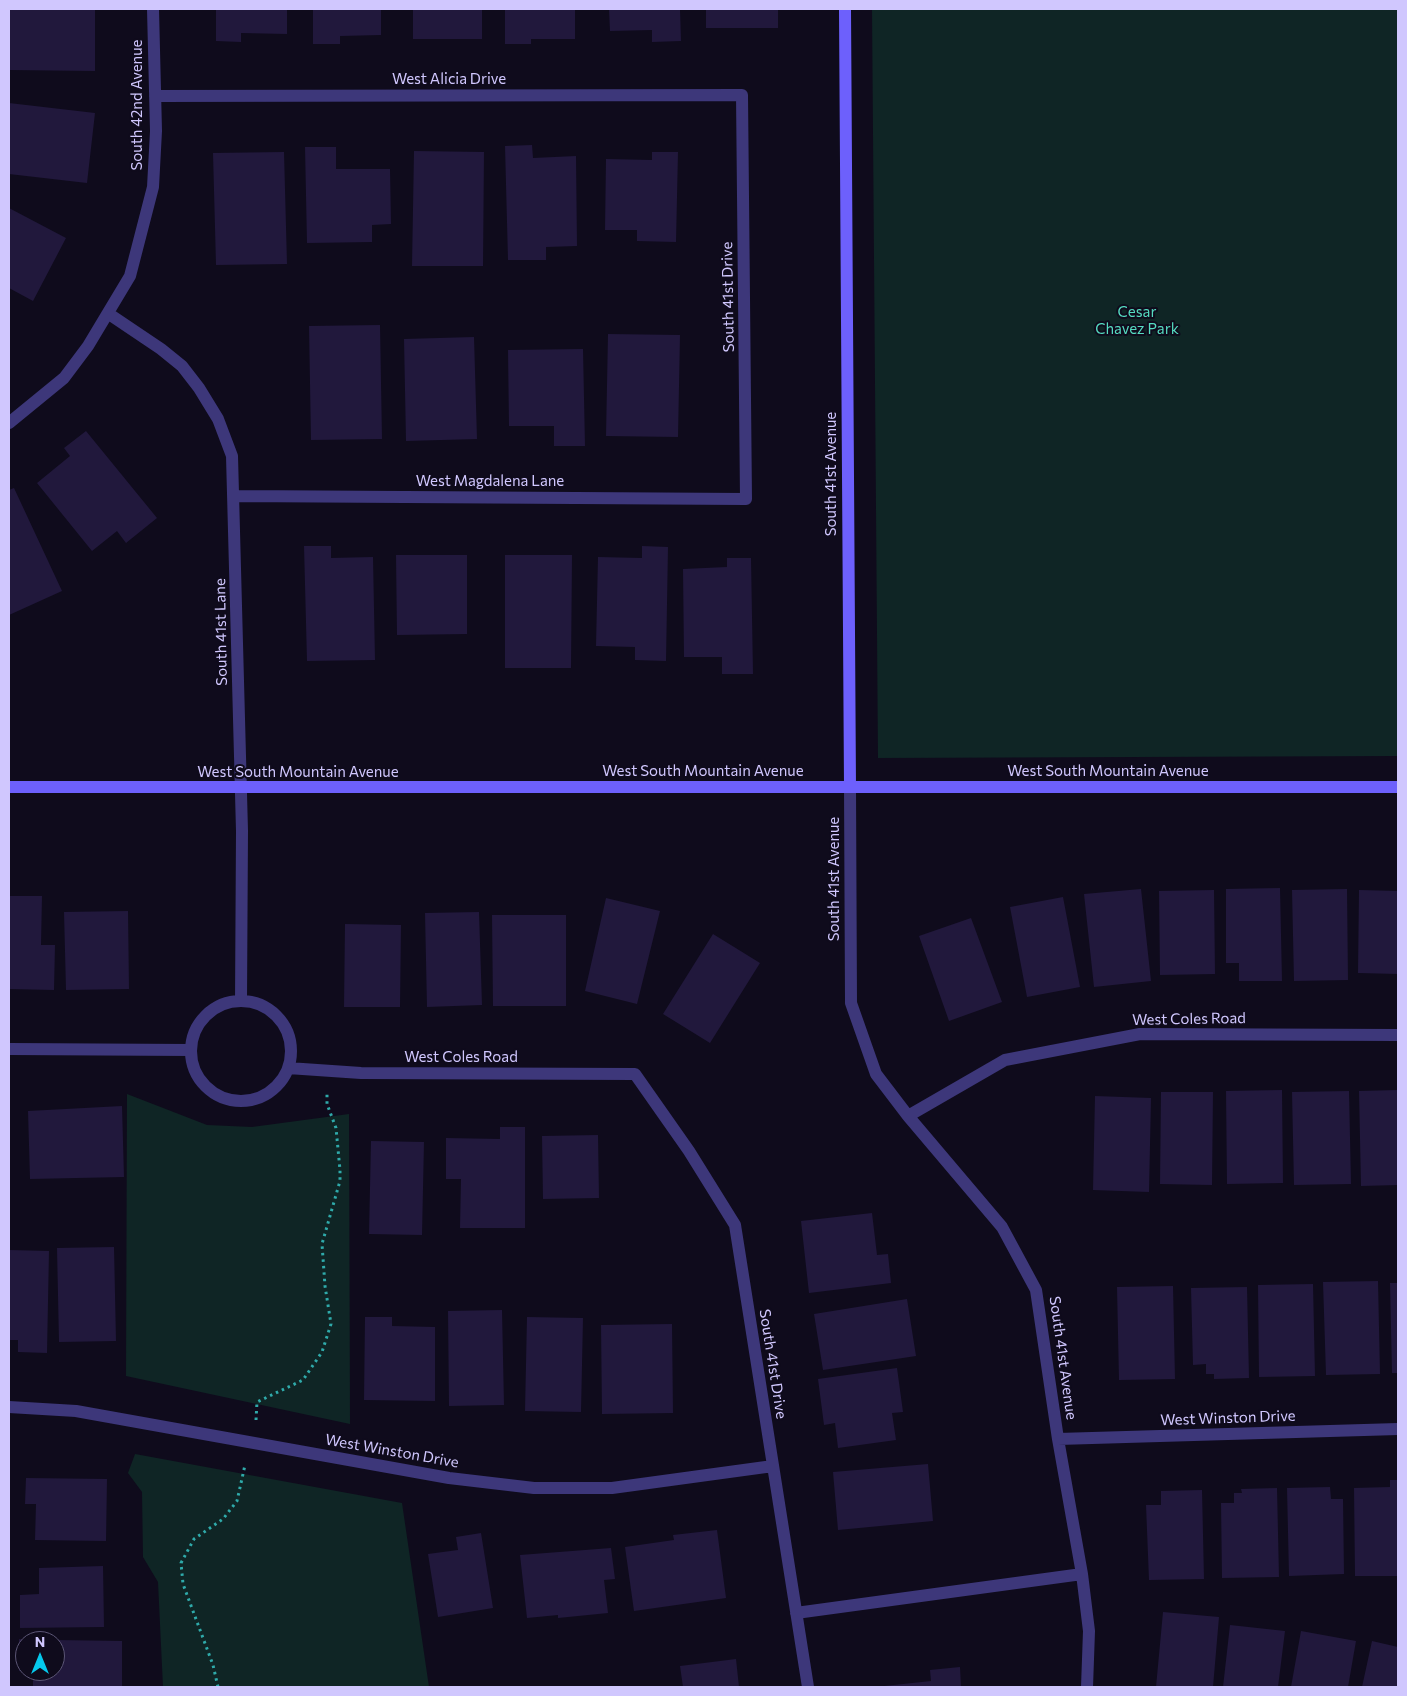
<!DOCTYPE html>
<style>
body{margin:0}
#map{position:relative;width:1407px;height:1696px;overflow:hidden;background:#0f0b1c;font-family:Commissioner,sans-serif}
canvas{display:block}
.frame{position:absolute;inset:0;border:10px solid #d0c7fe;pointer-events:none}
.north{position:absolute;left:15px;top:1631px;width:50px;height:50px;box-sizing:border-box;background:#0f0b1c;border:1px solid #5c5676;border-radius:50%;rotate:0deg;font-size:14px;font-weight:700;line-height:20px;text-align:center;color:#d0c7fe}
.north::after{content:'';display:block;margin:auto;width:18px;height:22px;background:#05c8ec;clip-path:polygon(50% 0,100% 100%,50% 72%,0 100%)}
</style>
<div id="map">
<canvas width="1407" height="1696"></canvas>
<div class="frame"></div>
<div class="north">N</div>
</div>
<script>
const c = document.querySelector('canvas').getContext('2d');
c.lineJoin = 'round';
function fillPath(path, color) {
  c.fillStyle = color;
  c.fill(path, 'evenodd');
}
function shape(rows) {
  const path = new Path2D();
  for (const r of rows) {
    if (r.length === 3) {
      path.moveTo(r[0] + r[2], r[1]);
      path.arc(r[0], r[1], r[2], 0, 2 * Math.PI);
      continue;
    }
    path.moveTo(r[0], r[1]);
    for (let i = 2; i < r.length; i += 2) path.lineTo(r[i], r[i + 1]);
  }
  return path;
}
function trace(path, color, width, dash) {
  c.strokeStyle = color;
  c.lineWidth = width;
  c.lineCap = dash ? 'butt' : 'round';
  c.setLineDash(dash || []);
  c.stroke(path);
}
function label(font, color, halo, rows, align = 'center') {
  c.font = font + ' Commissioner,sans-serif';
  c.lineWidth = 4;
  c.setLineDash([]);
  c.textBaseline = 'middle';
  c.strokeStyle = halo;
  c.fillStyle = color;
  for (const [text, x, y, turn = 0] of rows) {
    c.save();
    c.translate(x, y);
    c.rotate((+turn || 0) * Math.PI / 180);
    c.textAlign = isNaN(turn) ? turn : align;
    if (halo) c.strokeText(text, 0, 0);
    c.fillText(text, 0, 0);
    c.restore();
  }
}
const green = shape([
 [872,9,1398,9,1398,756,878,758],
 [127,1094,207,1125,252,1127,349,1114,350,1424,126,1376],
 [135,1454,402,1503,429,1687,163,1687,158,1582,143,1557,142,1492,128,1473]
]);
const building = shape([
 [9,9,95,9,95,71,9,70],
 [216,9,287,9,287,34,241,33,241,42,216,41],
 [313,9,381,9,381,35,340,36,340,44,313,44],
 [413,9,482,9,482,39,413,39],
 [505,9,575,9,575,39,531,39,531,44,505,44],
 [609,9,680,9,681,41,652,42,652,30,610,31],
 [706,9,778,9,778,28,706,28],
 [9,103,95,113,87,183,9,174],
 [532,145,533,158,576,156,577,246,546,247,546,260,508,260,505,146],
 [305,147,336,147,336,169,390,169,391,224,372,225,372,242,307,243],
 [414,151,484,152,483,266,412,266],
 [284,152,287,264,216,265,213,153],
 [652,152,678,152,676,242,637,241,637,230,605,230,606,159,652,160],
 [9,208,66,238,33,301,9,288],
 [380,325,382,439,311,440,309,326],
 [608,334,680,335,678,437,606,436],
 [474,337,477,439,406,441,404,339],
 [583,349,585,446,554,446,554,426,509,426,508,350],
 [86,431,157,518,126,543,117,531,92,551,37,483,70,456,64,448],
 [14,488,62,591,9,615,9,490],
 [304,546,331,546,331,558,373,557,375,660,307,661],
 [642,546,668,547,666,661,635,660,635,647,596,646,598,557,642,558],
 [396,555,467,555,467,634,397,635],
 [505,555,572,555,571,668,505,668],
 [727,558,751,558,753,674,722,674,722,657,684,657,683,569,727,567],
 [1280,888,1282,981,1239,981,1239,963,1226,963,1226,889],
 [1141,889,1151,981,1094,987,1084,894],
 [1347,889,1348,980,1294,981,1292,890],
 [1214,890,1215,974,1160,975,1159,891],
 [1359,890,1398,891,1398,974,1358,973],
 [9,896,42,896,41,945,55,945,54,990,9,989],
 [1063,897,1080,987,1027,997,1010,907],
 [606,898,660,911,637,1004,585,991],
 [128,911,129,989,66,990,64,912],
 [479,912,482,1005,427,1007,425,913],
 [492,915,566,915,566,1006,493,1006],
 [971,918,1002,1002,949,1021,919,936],
 [345,924,401,925,400,1007,344,1007],
 [713,934,760,963,710,1043,663,1014],
 [1282,1090,1283,1183,1227,1184,1226,1091],
 [1398,1090,1398,1185,1361,1186,1359,1091],
 [1349,1091,1351,1184,1294,1185,1292,1092],
 [1161,1092,1213,1092,1212,1185,1160,1184],
 [1095,1096,1151,1098,1149,1192,1093,1190],
 [122,1106,124,1177,30,1179,28,1111],
 [500,1127,525,1127,525,1228,460,1228,461,1179,446,1179,446,1138,500,1139],
 [598,1135,599,1198,543,1199,542,1136],
 [371,1141,424,1142,422,1235,369,1234],
 [872,1213,877,1255,888,1254,891,1283,809,1293,801,1221],
 [114,1247,116,1341,59,1342,57,1248],
 [9,1250,49,1251,47,1353,18,1352,18,1340,9,1340],
 [1378,1281,1380,1374,1326,1375,1323,1282],
 [1390,1283,1398,1283,1398,1373,1392,1373],
 [1313,1284,1315,1376,1259,1377,1258,1285],
 [1173,1286,1175,1379,1119,1380,1117,1287],
 [1247,1287,1249,1378,1214,1379,1214,1374,1206,1374,1206,1364,1193,1365,1191,1288],
 [907,1299,916,1356,823,1370,814,1314],
 [502,1310,504,1405,449,1406,448,1311],
 [365,1317,392,1317,392,1326,435,1327,435,1401,364,1400],
 [527,1317,583,1318,581,1412,525,1411],
 [672,1324,673,1413,602,1414,601,1325],
 [897,1368,903,1412,892,1413,896,1440,838,1448,835,1423,824,1425,818,1379],
 [928,1464,933,1521,838,1530,833,1472],
 [26,1478,107,1479,106,1541,35,1540,36,1504,25,1504],
 [1390,1480,1398,1480,1398,1576,1355,1576,1354,1488,1390,1487],
 [1330,1487,1331,1499,1343,1499,1344,1574,1289,1576,1287,1488],
 [1277,1488,1279,1577,1222,1578,1221,1503,1234,1503,1234,1493,1242,1493,1241,1489],
 [1202,1490,1204,1579,1149,1580,1146,1505,1161,1505,1161,1491],
 [717,1530,726,1598,634,1611,625,1547,674,1540,673,1535],
 [481,1533,493,1608,438,1617,428,1554,458,1550,456,1537],
 [611,1548,615,1579,604,1580,608,1613,558,1618,558,1615,527,1618,520,1555],
 [103,1566,104,1627,20,1628,20,1595,39,1594,39,1568],
 [1163,1612,1219,1617,1213,1687,1156,1687],
 [1230,1625,1285,1631,1278,1687,1223,1687],
 [1301,1631,1356,1641,1348,1687,1291,1687],
 [19,1639,25,1640,25,1671,19,1671],
 [55,1640,122,1641,122,1687,33,1687,33,1671,55,1671],
 [1372,1641,1398,1647,1398,1687,1362,1687],
 [736,1659,739,1687,683,1687,680,1666],
 [960,1667,961,1687,875,1687,931,1681,930,1670]
]);
const path = shape([
 [256,1420,257,1402,303,1380,322,1352,331,1324,325,1286,322,1244,340,1181,340,1170,336,1128,327,1104,327,1094],
 [218,1687,213,1665,183,1584,181,1563,194,1539,223,1519,237,1501,245,1465]
]);
const street = shape([
 [155,96,742,95,746,499,234,496],
 [109,314,161,349,182,366,199,388,218,419,232,456,242,831,241,1001],
 [9,423,64,378,88,346,130,276,153,187,156,131,153,9],
 [850,787,851,1003,876,1074,908,1116,1002,1227,1036,1290,1058,1439,1082,1574,1089,1631,1087,1687],
 [241,1051,50],
 [9,1049,191,1050],
 [288,1068,361,1073,635,1074,689,1151,735,1225,808,1687],
 [908,1116,1005,1060,1140,1034,1398,1035],
 [9,1407,76,1411,449,1478,534,1488,612,1488,773,1466],
 [1058,1439,1398,1429],
 [796,1613,1082,1574]
]);
const secondary = shape([
 [845,9,850,787],
 [9,787,1398,787]
]);
const streetNames = [
 ["West Alicia Drive",449,79],
 ["South 42nd Avenue",137,105,-90],
 ["South 41st Drive",728,297,-91],
 ["South 41st Avenue",831,474,-90],
 ["West Magdalena Lane",490,481],
 ["South 41st Lane",221,632,-91],
 ["West South Mountain Avenue",703,771],
 ["West South Mountain Avenue",1108,771],
 ["West South Mountain Avenue",298,772],
 ["South 41st Avenue",834,879,-90],
 ["West Coles Road",1189,1019,-1],
 ["West Coles Road",461,1057],
 ["South 41st Avenue",1063,1358,82],
 ["South 41st Drive",773,1364,81],
 ["West Winston Drive",1228,1418,-2],
 ["West Winston Drive",392,1451,10]
];
const parkNames = [
 ["Cesar",1137,312],
 ["Chavez Park",1137,329]
];
fillPath(green, '#0f2525');
fillPath(building, '#21183c');
trace(path, '#2faaaa', 3, [2.5, 4]);
trace(street, '#3d377a', 12);
trace(secondary, '#6d60fc', 12);
label('15px', '#d0c7fe', '#0f0b1c', streetNames);
label('15px', '#56dbc1', '#0f0b1c', parkNames);
</script>
